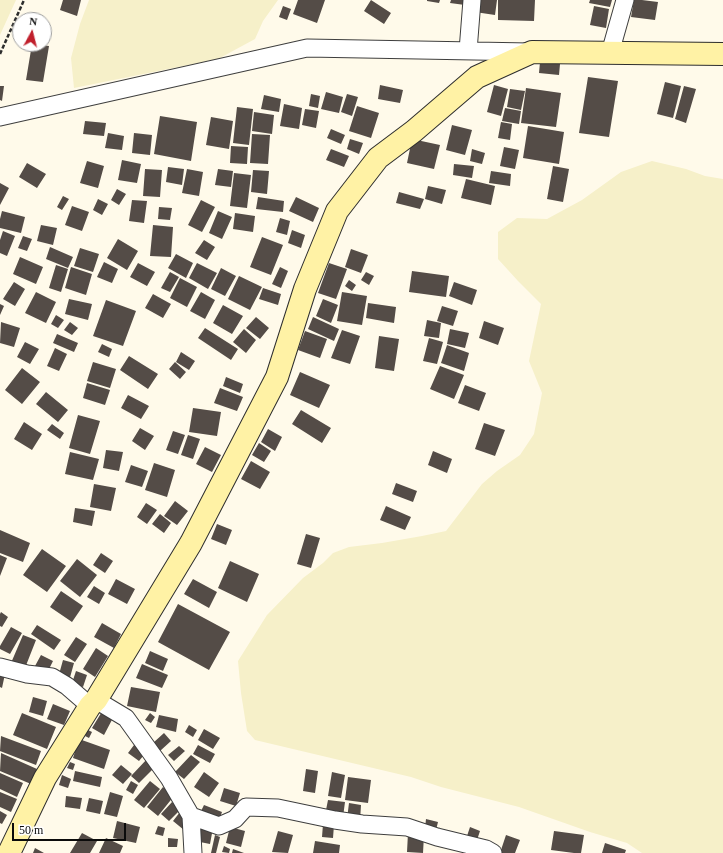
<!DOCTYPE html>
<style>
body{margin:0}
#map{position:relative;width:723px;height:853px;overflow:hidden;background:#fffaea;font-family:Georgia,serif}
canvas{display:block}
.north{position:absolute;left:12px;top:12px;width:40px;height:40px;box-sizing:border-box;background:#fff;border:1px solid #9d9d9d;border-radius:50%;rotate:7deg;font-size:11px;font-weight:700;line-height:16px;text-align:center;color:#0b0b0b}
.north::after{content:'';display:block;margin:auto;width:14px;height:18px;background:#c01f2c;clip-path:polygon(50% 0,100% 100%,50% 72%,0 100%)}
.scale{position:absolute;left:12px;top:823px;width:114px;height:18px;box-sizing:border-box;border:2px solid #0b0b0b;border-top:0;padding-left:5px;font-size:12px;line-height:14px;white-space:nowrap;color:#0b0b0b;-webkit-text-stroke:3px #fff;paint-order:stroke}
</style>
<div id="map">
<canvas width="723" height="853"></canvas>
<div class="north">N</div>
<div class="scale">50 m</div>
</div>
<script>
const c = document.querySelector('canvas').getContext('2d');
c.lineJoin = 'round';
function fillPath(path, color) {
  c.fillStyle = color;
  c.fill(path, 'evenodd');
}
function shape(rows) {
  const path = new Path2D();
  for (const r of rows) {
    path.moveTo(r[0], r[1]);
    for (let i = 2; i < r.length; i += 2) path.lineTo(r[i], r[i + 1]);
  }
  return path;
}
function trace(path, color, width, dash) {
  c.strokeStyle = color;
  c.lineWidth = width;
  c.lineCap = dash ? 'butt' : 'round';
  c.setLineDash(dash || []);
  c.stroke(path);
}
const farmland = shape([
 [0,0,16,0,0,35],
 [89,0,278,0,263,21,255,39,218,59,74,88,71,58,80,24],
 [652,161,686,169,705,176,723,179,723,853,642,853,627,843,590,832,519,807,441,787,411,777,255,740,247,731,241,693,238,661,267,615,303,578,323,563,333,553,349,547,382,543,422,536,446,531,482,484,497,471,520,455,534,434,542,393,529,361,541,304,518,281,498,259,498,232,517,218,547,219,582,200,621,172]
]);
const building = shape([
 [63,0,81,0,77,16,60,10],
 [298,0,325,0,317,23,293,14],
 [371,0,391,13,384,24,364,11],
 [427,0,440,0,439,3,427,1],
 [451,0,465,0,465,5,450,3],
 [477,0,497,0,495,15,475,12],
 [498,0,535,0,534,21,498,20],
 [590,0,612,0,610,7,589,3],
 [634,0,642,0,658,2,655,20,631,17],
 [283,6,291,9,287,20,279,17],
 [594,6,609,9,606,28,590,25],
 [32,44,49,46,43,82,26,80],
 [540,62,560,64,559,75,539,73],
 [588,77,618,81,609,137,579,133],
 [665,82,681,86,673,118,657,114],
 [380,85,403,90,400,103,378,99],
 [494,85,508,89,501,116,487,112],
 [0,86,4,86,2,101,0,100],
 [684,86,696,89,686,123,675,119],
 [526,88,561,93,556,127,521,123],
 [510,89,525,91,521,110,507,107],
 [326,92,343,97,339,113,321,109],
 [311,94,320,96,318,108,309,106],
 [347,94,358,97,352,116,341,112],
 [264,95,281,99,279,112,261,109],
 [284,104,302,108,299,129,280,126],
 [357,106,379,113,371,138,349,131],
 [237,107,253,109,249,145,233,143],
 [505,108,521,111,519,124,502,121],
 [305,109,319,111,316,128,302,125],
 [254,112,274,115,272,134,252,131],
 [160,116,197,122,191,161,154,154],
 [211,117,233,121,229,149,206,145],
 [85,121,106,123,104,136,83,134],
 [501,122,512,124,510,140,498,138],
 [452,125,472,130,465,155,446,150],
 [528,126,564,132,559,164,523,158],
 [331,129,345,135,341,144,327,138],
 [108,133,124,136,122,150,105,148],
 [134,133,152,135,150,155,132,153],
 [252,134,270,135,268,164,250,163],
 [350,139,363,143,359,154,347,149],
 [412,139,440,145,434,169,407,163],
 [231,146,248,147,247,164,230,163],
 [504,147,519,150,515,169,500,166],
 [331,149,349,156,344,167,326,160],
 [472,149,485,153,482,164,470,161],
 [122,160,141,164,137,183,118,180],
 [87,161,104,166,98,188,80,183],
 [27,163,46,174,37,188,19,177],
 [454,164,474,166,472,178,453,175],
 [553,166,569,169,563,202,547,199],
 [168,167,184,169,182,185,166,182],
 [145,169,162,170,160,197,143,196],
 [187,169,203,172,199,196,182,193],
 [218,169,233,171,231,187,215,185],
 [253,170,269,171,267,194,251,192],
 [491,171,511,174,510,186,489,183],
 [234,173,251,175,247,208,230,206],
 [466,179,495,186,491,205,461,198],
 [0,183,9,188,0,205],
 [428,186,446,190,442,204,425,199],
 [117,189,126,194,119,205,111,200],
 [399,192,424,199,420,209,396,203],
 [63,196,69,199,62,210,57,207],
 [258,197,284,201,283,212,256,209],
 [296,197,319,208,313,222,289,211],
 [98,199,108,204,102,215,93,210],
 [132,200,147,201,144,223,129,221],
 [201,200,215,207,202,232,188,225],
 [72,206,89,212,82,231,65,225],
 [159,207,172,208,170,220,158,219],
 [2,211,25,217,21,233,0,228,0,219],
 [218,211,232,217,222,239,209,233],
 [235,213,255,216,253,232,233,229],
 [280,218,290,221,287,235,276,232],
 [41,225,57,228,53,245,37,241],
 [153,225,173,227,171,257,150,256],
 [292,230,305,235,301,248,288,243],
 [3,231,15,236,7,256,0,253,0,240],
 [23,236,32,239,27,251,18,248],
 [262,237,283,245,271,275,250,267],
 [118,239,138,251,127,270,107,258],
 [204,240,215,247,207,260,195,253],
 [50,247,73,257,68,268,46,259],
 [80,248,99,254,93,272,74,266],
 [351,249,368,255,361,273,345,267],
 [176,254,193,263,186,278,168,268],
 [20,257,43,267,36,284,13,274],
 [104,262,118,269,112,283,97,277],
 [138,263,155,272,147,286,130,277],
 [197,263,217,273,208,289,189,278],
 [329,263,347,269,336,299,318,293],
 [56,265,68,269,61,292,49,288],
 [71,267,92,274,86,295,65,288],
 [280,267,288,271,281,288,272,284],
 [221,268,236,276,225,296,211,289],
 [412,271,449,276,446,297,409,292],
 [170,272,179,277,170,292,161,288],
 [366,272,374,276,369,285,361,280],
 [239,276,262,287,250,310,228,299],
 [180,278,197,287,187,307,170,298],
 [349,280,356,285,352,291,345,286],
 [14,282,25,289,15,306,3,299],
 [454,282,477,290,472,305,449,296],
 [263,288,281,294,278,305,259,299],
 [36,292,56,302,46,323,25,313],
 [201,292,215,300,205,319,190,311],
 [342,292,367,296,362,325,337,321],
 [153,294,171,304,163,318,145,308],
 [69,299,92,304,88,320,65,314],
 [323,299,338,305,331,323,316,316],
 [106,300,136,311,123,346,93,336],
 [368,303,396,307,394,323,366,318],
 [0,304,4,306,0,315],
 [223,305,243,316,232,334,213,323],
 [442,306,458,311,453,326,437,321],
 [56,315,64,320,58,328,51,324],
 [256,317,269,328,260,339,246,328],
 [313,317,339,329,334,341,308,329],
 [427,320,441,323,439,338,424,336],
 [484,321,504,328,498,345,479,338],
 [1,322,20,328,14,347,0,343],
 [70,322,78,328,72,335,64,330],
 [205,328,238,349,231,360,198,338],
 [244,329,256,340,246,353,233,342],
 [450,329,469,333,465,348,447,344],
 [342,330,360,336,350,364,331,358],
 [305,331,327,339,320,358,298,350],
 [57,334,78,343,74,352,53,343],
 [379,336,399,339,394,371,375,368],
 [429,338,443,342,437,364,423,361],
 [25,342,39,349,30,364,17,357],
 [102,344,112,349,109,357,98,352],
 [447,345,469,353,464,371,441,363],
 [55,348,67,354,59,371,47,366],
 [181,352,195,361,189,370,176,362],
 [129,356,158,374,148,389,120,370],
 [93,362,116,369,110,388,87,381],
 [175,362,186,372,180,379,169,369],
 [440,366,464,375,454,399,430,389],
 [22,368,40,382,22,404,5,390],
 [300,372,330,385,319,408,290,395],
 [226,377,243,384,240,393,223,386],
 [87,383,110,390,105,405,83,398],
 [465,385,486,393,479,411,458,403],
 [220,388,243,397,237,411,214,403],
 [46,392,68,410,58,422,36,404],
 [128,395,149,406,141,419,121,408],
 [193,408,221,412,217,436,189,432],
 [301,410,331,428,322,443,292,424],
 [78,415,100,421,90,454,69,448],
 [24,422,42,434,32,450,14,439],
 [484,423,505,430,495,456,475,449],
 [52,424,64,433,60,439,47,430],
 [140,428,154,436,145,450,132,441],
 [268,429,282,437,275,451,261,442],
 [173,431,185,435,178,454,166,450],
 [188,435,200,439,193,459,181,455],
 [259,443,271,451,264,462,252,455],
 [205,447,221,455,212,472,196,464],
 [106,450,123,452,119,471,103,468],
 [433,451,452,459,447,473,428,465],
 [70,452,99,459,93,480,65,474],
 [251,461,270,472,260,489,241,479],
 [154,463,175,470,167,497,145,490],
 [131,465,148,471,142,487,125,482],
 [396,483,417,491,413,502,392,494],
 [94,484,116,488,111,511,90,507],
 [175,501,188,511,177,525,164,516],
 [146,503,157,510,147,524,137,517],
 [386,506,411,517,405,530,380,520],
 [75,508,95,511,92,526,73,522],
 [160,514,171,523,164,533,152,524],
 [217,524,232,530,226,545,211,539],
 [0,530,30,543,23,562,0,553],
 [306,534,320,538,311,568,297,564],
 [42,549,66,566,47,592,23,575],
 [101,553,113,561,105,573,93,565],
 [0,555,7,558,0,576],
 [77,559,97,575,80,597,60,581],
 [230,561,259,574,247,602,218,588],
 [116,579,135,589,127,604,108,594],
 [193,579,217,592,209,608,184,594],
 [94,586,105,593,99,604,87,597],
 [61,591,83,606,72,622,50,607],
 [178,604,230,632,209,670,158,642],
 [1,612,8,617,2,627,0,626,0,614],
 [102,623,121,634,114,648,94,637],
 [37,625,61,640,54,650,31,634],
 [11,627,22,633,10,654,0,649,0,646],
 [23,635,36,640,25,668,11,663],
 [76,637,87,644,75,662,64,655],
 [96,648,108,656,95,677,83,669],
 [150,651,168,659,163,671,145,663],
 [41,655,53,661,47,673,35,666],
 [63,660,74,663,69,681,58,678],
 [142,664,168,675,162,688,136,678],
 [76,671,87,675,83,687,72,683],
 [0,673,5,674,2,688,0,687],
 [131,687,160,692,156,712,127,706],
 [33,697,47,701,43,716,29,712],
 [53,704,70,711,64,725,47,719],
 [103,710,114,716,104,735,92,728],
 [22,713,56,727,47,749,13,735],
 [150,713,155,717,151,723,145,720],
 [159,715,178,719,176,732,156,727],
 [189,725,197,730,193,737,185,732],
 [204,729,220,738,213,749,198,740],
 [88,730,92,732,89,738,85,736],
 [164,733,171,741,160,751,153,743],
 [1,736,41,751,36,765,0,751],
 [79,739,110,750,104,769,73,758],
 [137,741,148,750,139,761,128,753],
 [198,745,215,754,210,763,193,754],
 [179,746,185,751,174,761,168,755],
 [1,753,37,769,31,784,0,771],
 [191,755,200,762,184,779,175,772],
 [148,758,156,766,139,783,131,776],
 [70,762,75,764,73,770,67,768],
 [121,765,132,774,123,784,112,775],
 [306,769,318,771,315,793,303,791],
 [75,771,102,777,100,787,73,781],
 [204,772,219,783,209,797,194,787],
 [332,772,345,775,341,798,328,796],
 [0,773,23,783,17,797,0,789],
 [62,775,71,779,68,788,59,785],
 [348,777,371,780,368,803,345,800],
 [131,781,138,785,133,794,126,790],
 [150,781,160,789,144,808,134,800],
 [163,787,174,796,158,816,147,807],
 [224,788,240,793,236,806,220,801],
 [0,792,17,799,11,812,0,807],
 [110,792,123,796,117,817,104,814],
 [66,796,82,798,80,809,65,807],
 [89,798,103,801,100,814,86,811],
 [328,800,345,802,343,817,325,815],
 [172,802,180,810,169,821,161,814],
 [349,803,361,805,360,821,347,819],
 [204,805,222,812,218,823,199,815],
 [0,811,7,815,2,824,0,823],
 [180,812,191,821,184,830,173,821],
 [426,819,438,822,436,830,425,828],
 [117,821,140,827,136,843,113,838],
 [323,824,334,825,333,838,322,837],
 [158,826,165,828,163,836,155,834],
 [197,826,213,828,210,844,195,841],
 [230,827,245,831,241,847,226,843],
 [470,827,480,831,477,840,467,836],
 [278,831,293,835,288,853,272,852],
 [554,831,584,835,581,853,574,853,551,850],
 [82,833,97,841,90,853,70,853],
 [408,833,424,835,423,853,407,852],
 [215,835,220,837,216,853,211,853],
 [506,835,520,840,515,853,500,853],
 [106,838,123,846,120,853,99,853],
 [168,838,178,839,177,847,168,847],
 [315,841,340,845,339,853,313,853],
 [605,843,626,850,625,853,602,853],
 [224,846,230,849,229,853,222,852],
 [35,848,44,853,33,853],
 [233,849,244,853,232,853]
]);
const path = shape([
 [0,54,24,0]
]);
const minor = shape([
 [468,51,472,0],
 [610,53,625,0],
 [0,117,307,48,530,52],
 [0,667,27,674,52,677,67,686,90,706],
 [96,700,126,718,169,778,191,816,193,853],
 [191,816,219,826,235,819,246,807,278,808,335,820,362,824,407,827,437,837,486,849,493,853]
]);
const secondary = shape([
 [9,853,45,778,90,706,96,700,191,543,277,377,305,289,337,211,378,158,414,131,477,77,532,52,723,54]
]);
fillPath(farmland, '#f6f0c9');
fillPath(building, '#544c47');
trace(minor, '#3e3e3e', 19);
trace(secondary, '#2d2d2d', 24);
trace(path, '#2d2d2d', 2.5, [4, 2]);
trace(minor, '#fff', 17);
trace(secondary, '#fff2a5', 22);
</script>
